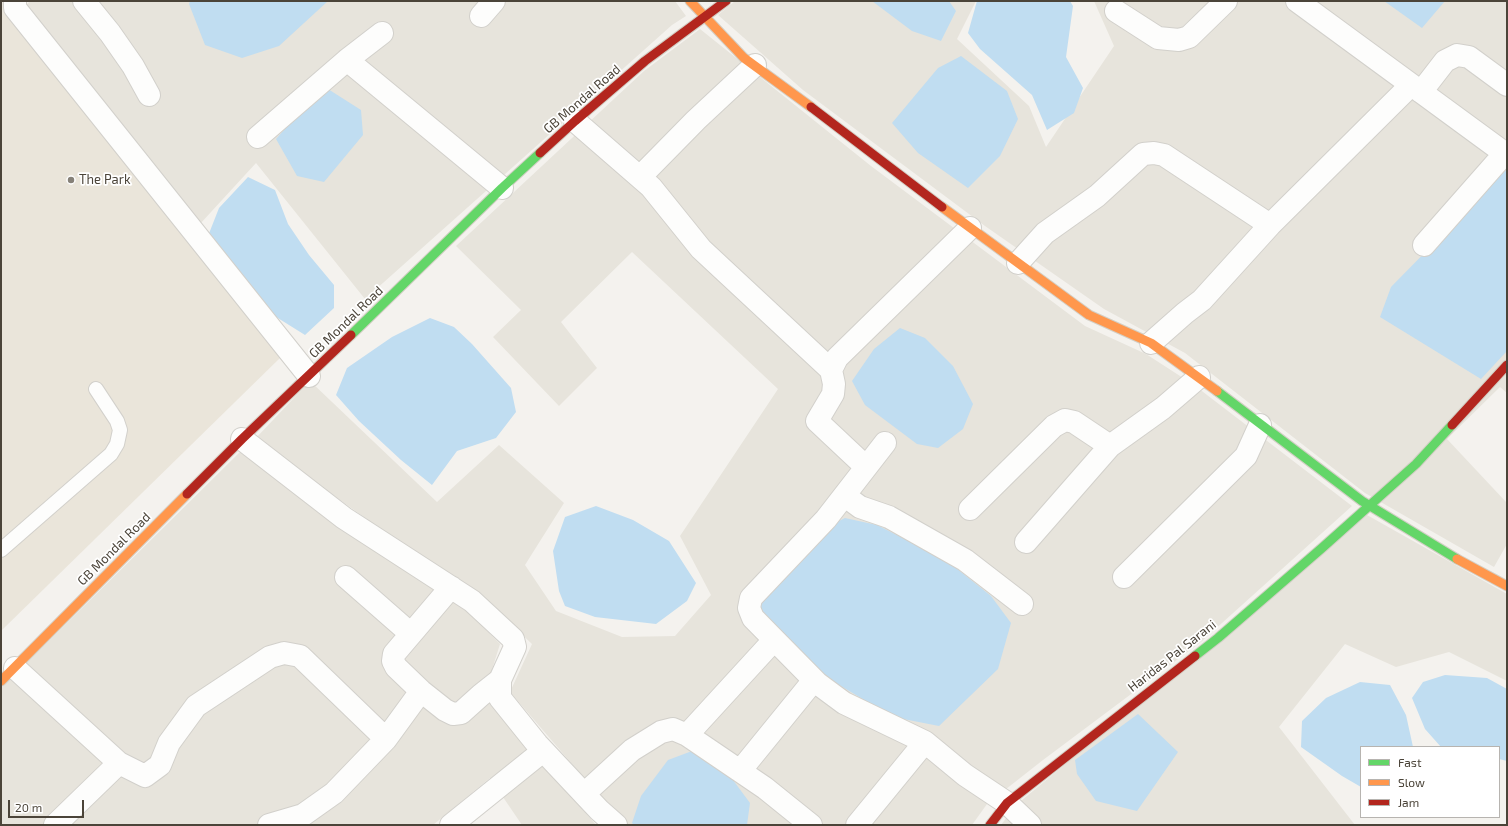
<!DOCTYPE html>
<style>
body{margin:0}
#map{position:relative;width:1508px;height:826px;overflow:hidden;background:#f4f2ee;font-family:"Exo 2",sans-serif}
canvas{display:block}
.frame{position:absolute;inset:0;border:2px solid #4b4439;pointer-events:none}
.legend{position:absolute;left:1360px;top:746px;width:140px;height:72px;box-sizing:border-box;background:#fff;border:1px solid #b7b4b0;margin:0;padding:5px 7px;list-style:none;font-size:12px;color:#4b4439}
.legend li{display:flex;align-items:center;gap:8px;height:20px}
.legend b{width:20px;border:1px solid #b7b4b0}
.scale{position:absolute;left:8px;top:800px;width:76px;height:18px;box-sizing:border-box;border:2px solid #4b4439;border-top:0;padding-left:5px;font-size:12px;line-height:14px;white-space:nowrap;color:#4b4439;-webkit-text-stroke:3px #fff;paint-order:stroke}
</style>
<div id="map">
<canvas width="1508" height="826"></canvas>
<div class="frame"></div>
<ul class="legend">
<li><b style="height:5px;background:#63d668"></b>Fast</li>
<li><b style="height:5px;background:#ff974d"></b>Slow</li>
<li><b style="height:5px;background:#b3261e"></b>Jam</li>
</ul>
<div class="scale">20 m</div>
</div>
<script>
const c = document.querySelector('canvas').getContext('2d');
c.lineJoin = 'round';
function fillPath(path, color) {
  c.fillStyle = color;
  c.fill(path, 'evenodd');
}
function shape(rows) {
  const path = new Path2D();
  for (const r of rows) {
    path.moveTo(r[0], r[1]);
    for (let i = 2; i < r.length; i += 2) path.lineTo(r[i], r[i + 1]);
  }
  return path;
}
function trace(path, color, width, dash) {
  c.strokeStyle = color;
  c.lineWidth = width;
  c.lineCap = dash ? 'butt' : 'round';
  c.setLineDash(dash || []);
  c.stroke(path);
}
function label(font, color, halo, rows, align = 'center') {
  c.font = font + ' "Exo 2",sans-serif';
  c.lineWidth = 3.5;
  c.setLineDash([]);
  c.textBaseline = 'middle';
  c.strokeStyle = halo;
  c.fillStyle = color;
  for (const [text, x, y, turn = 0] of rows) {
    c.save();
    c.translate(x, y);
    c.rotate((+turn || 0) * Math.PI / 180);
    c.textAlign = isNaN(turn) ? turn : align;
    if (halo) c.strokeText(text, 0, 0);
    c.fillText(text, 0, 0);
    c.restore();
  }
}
const residential = shape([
 [30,1,675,1,686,16,672,25,365,299,256,163,200,224,24,7],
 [735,1,976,1,957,39,1029,106,1046,147,1114,46,1094,1,1507,1,1507,393,1500,387,1447,439,1507,503,1507,544,1494,567,1365,493,1185,353,1104,309,985,226,803,90,718,15],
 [700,29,871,166,1085,326,1146,354,1194,385,1352,506,1202,641,1043,760,987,804,972,825,628,825,609,807,510,692,532,644,475,590,375,525,255,439,310,381,437,502,499,445,564,503,525,565,556,611,622,637,675,636,711,595,680,536,778,389,632,252,561,322,597,368,559,406,493,337,521,310,456,246,644,71],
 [240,452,348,530,459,602,500,644,484,695,596,825,522,825,490,778,433,825,1,825,1,688],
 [1367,515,1507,594,1507,681,1449,652,1396,667,1345,644,1279,727,1355,825,1001,825,1016,805]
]);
const education = shape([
 [1,1,4,1,280,358,1,631]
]);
const water = shape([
 [190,1,328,1,279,46,242,58,205,45,189,4],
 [872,1,949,1,956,11,941,41,912,31],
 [977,1,1070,1,1073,6,1066,57,1083,88,1074,113,1047,130,1032,95,980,49,968,33],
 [1384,1,1445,1,1422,28],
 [961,56,1007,91,1018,119,1000,156,968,188,918,153,892,123,938,68],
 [328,89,361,110,363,135,324,182,297,176,276,139,305,106],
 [1506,170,1507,351,1481,379,1380,317,1391,287],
 [248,177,275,190,288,224,309,255,334,285,334,308,305,335,265,310,208,236,219,208],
 [430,318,454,327,472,344,511,388,516,412,496,438,457,451,432,485,401,460,359,421,336,395,347,368,392,337],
 [900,328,925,338,953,366,973,404,963,429,938,448,917,444,865,405,852,381,874,349],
 [596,506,633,520,669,541,696,583,687,601,656,624,595,617,565,606,559,591,553,551,565,517],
 [845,518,877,525,946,560,991,596,1011,623,998,669,939,726,893,717,829,679,755,609,825,528],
 [1445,675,1487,678,1507,689,1507,761,1499,759,1499,747,1441,747,1425,729,1412,698,1423,682],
 [1360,682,1390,685,1406,715,1413,747,1361,747,1361,787,1342,776,1301,747,1302,721,1326,698],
 [1138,714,1178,752,1137,811,1096,801,1077,774,1075,760],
 [692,751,730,776,750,803,747,825,634,825,632,823,641,796,668,760]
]);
const lane = shape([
 [1,550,111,454,117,444,120,430,117,421,96,389]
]);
const street = shape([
 [15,1,15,8,309,376],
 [84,1,110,33,133,66,149,95],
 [1297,1,1507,155],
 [1116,11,1158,38,1179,40,1189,37,1226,1],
 [481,16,494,1],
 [347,60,502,188],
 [1421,92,1445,61,1457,55,1469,57,1507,85],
 [575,121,651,187,701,249,831,370],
 [258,137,347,60,382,33],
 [640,177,696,120,755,65],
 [1424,245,1505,153],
 [1018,263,1045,233,1097,196,1143,154,1154,153,1164,155,1270,225],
 [1151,343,1185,313,1202,300,1270,225,1411,85],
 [242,439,344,518,472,601,513,639,515,647,500,680,500,698,537,744,599,810,616,825],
 [885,443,826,519,751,598,749,608,753,618,817,683,844,703,925,742,965,775,1007,803,1030,825],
 [866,467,817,421,833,394,834,384,831,370,837,358,970,228],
 [845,496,860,507,889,517,965,560,1022,604],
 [970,509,1054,426,1065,420,1074,422,1110,446,1163,408,1199,377],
 [1026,542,1110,446],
 [346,577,411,634],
 [1124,577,1246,456,1260,425],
 [451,587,394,654,393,661,396,667,421,691,445,710,453,714,461,713,481,695,500,680],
 [15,668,119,763,145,776,160,765,169,743,196,706,270,657,284,653,300,656,386,739],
 [687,735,774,640],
 [740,771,814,680],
 [584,794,632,750,661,732,673,729,687,735,765,788,811,825],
 [55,825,119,763],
 [269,825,303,815,334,793,386,739,421,691],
 [451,825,543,751],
 [857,825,925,742]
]);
const fast = shape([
 [351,335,502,188,540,153],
 [1217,391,1362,501,1457,559],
 [1195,656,1218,638,1322,548,1416,464,1452,425]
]);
const slow = shape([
 [690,1,744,58,811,107],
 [942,207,1089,315,1151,343,1217,391],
 [1457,559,1507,586],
 [1,681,187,494]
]);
const jam = shape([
 [811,107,942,207],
 [540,153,575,121,645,61,726,1],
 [1452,425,1507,365],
 [187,494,242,439,351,335],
 [990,825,1007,803,1195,656]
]);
const markers = [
 [71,180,4,"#868178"]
];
const streetNames = [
 ["GB Mondal Road",582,99,-41],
 ["GB Mondal Road",346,322,-44],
 ["GB Mondal Road",114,549,-45],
 ["Haridas Pal Sarani",1172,656,-38]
];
const poiNames = [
 ["The Park",79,180]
];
fillPath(residential, '#e7e4dc');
fillPath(education, '#eae5da');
fillPath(water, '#c0ddf1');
trace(lane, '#d2d0cb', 16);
trace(street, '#d2d0cb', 24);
trace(fast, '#d3cfc5', 11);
trace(slow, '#d3cfc5', 11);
trace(jam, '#d3cfc5', 11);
trace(lane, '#fdfdfc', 14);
trace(street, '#fdfdfc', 22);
trace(fast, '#63d668', 9);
trace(slow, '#ff974d', 9);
trace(jam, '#b3261e', 9);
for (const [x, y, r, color] of markers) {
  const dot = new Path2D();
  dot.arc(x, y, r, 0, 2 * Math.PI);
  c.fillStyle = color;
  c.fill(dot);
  trace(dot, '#fff', 1.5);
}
label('13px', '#4b4439', '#fff', streetNames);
label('13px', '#4b4439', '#fff', poiNames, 'left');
</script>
